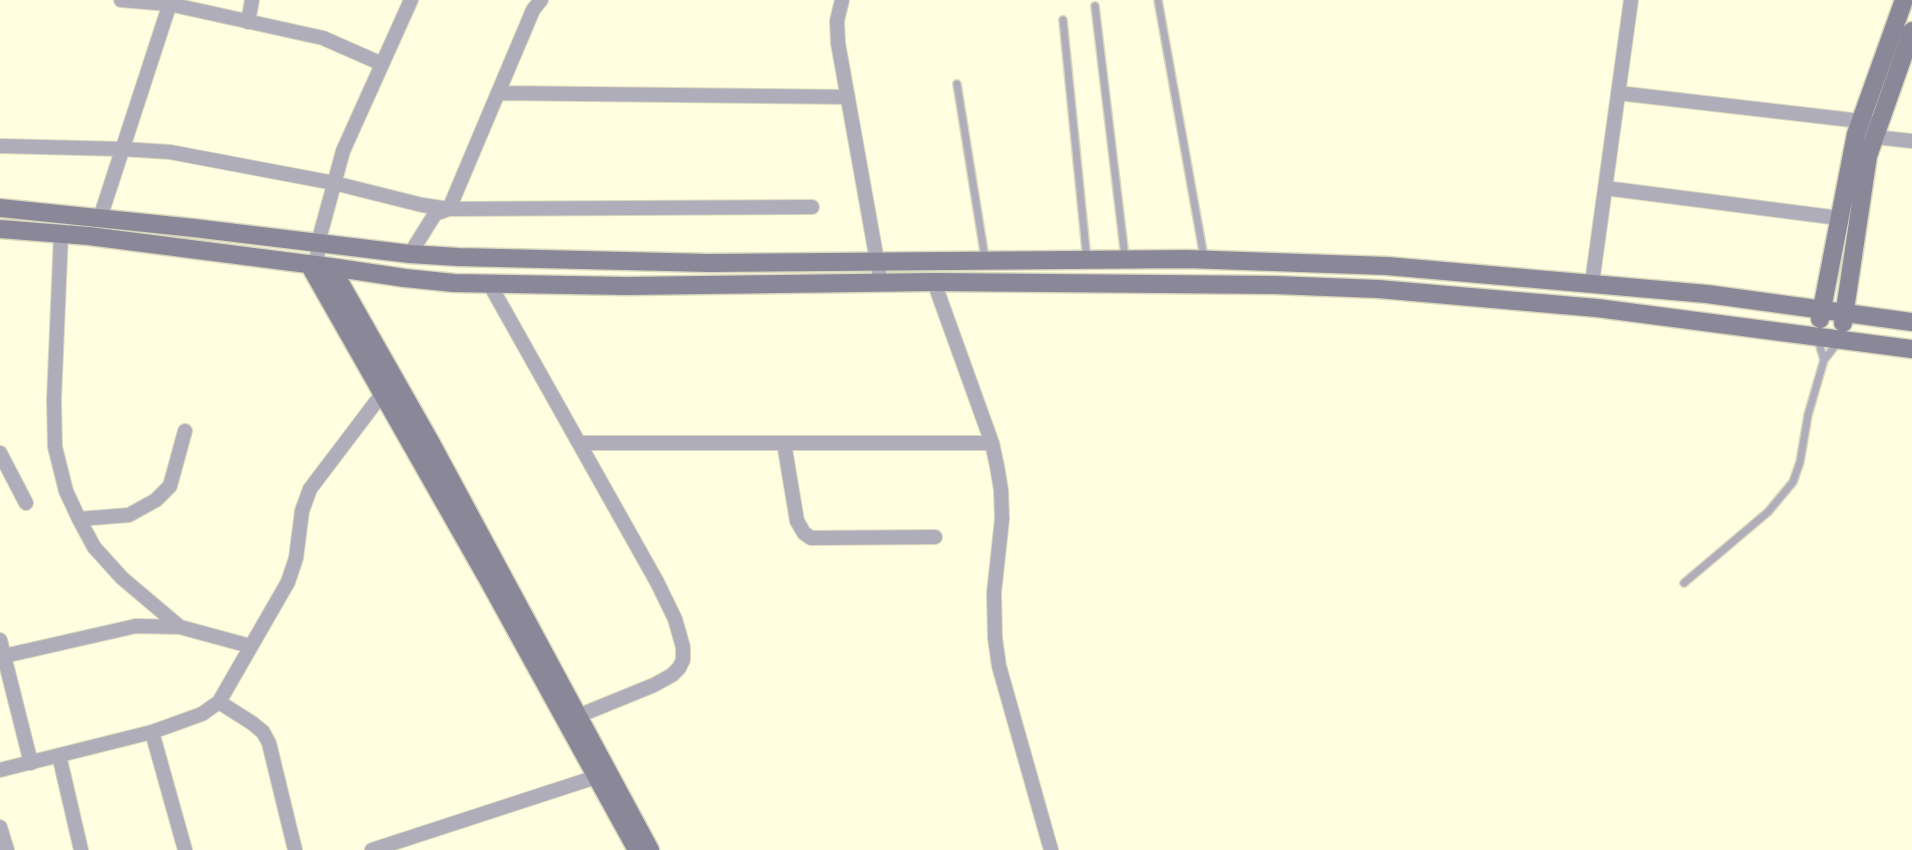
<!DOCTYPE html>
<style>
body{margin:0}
canvas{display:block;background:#fffee0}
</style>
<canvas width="1912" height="850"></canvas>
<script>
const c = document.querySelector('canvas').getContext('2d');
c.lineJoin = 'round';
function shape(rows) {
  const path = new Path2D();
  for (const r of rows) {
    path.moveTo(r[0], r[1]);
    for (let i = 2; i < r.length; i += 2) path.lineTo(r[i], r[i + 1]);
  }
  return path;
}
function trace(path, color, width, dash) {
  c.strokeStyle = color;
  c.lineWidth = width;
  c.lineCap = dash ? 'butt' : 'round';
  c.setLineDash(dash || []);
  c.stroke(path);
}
const lane = shape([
 [1158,0,1204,257],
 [1095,6,1125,257],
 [1063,20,1087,260],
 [957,84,985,258],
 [1818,340,1824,360,1839,341],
 [1684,583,1768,512,1793,482,1800,462,1808,415,1824,360]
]);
const street = shape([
 [121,0,169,4,323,38,382,64],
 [842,0,837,21,838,43,881,283],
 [248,22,252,0],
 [498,93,848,97],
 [1618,93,1869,122],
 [1866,136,1912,141],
 [0,146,122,149,170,152,334,183,422,205,449,209,812,207],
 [1605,188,1839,218],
 [100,218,171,0],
 [61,234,54,400,55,447,66,491,79,519,94,547,122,578,180,627],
 [410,254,435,214,449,209,533,10,541,0],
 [317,265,318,243,343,151,411,0],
 [934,282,992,443,997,466,1001,490,1002,519,994,593,995,638,999,666,1051,850],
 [489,283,657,582,675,619,683,647,683,660,679,668,672,675,654,685,578,716],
 [1592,283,1631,0],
 [579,443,992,443],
 [784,443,797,521,804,533,811,538,935,537],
 [0,453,26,503],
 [79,519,129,515,156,500,170,486,185,431],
 [0,640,31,763],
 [0,657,136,626,180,627,250,646],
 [219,702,252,723,263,732,269,743,295,850],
 [152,732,185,850],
 [59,755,81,850],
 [0,770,152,732,202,714,219,702,288,582,296,558,302,511,310,489,382,394,388,389],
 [0,827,7,850],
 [372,850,596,777]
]);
const secondary = shape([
 [0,208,194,228,410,254,458,257,709,263,1187,259,1387,266,1707,294,1912,322],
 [0,229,89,236,331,267,405,278,454,283,626,286,934,282,1275,285,1378,289,1597,308,1912,349],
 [309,264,489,581,637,850],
 [331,267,432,445,650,850],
 [1820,319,1856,134,1904,0],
 [1843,323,1868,156,1912,31]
]);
trace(lane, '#d9d8be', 10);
trace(street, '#d9d8be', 16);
trace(secondary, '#d9d8be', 21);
trace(lane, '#afadb9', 7);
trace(street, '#afadb9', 14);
trace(secondary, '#8a8798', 18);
</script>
